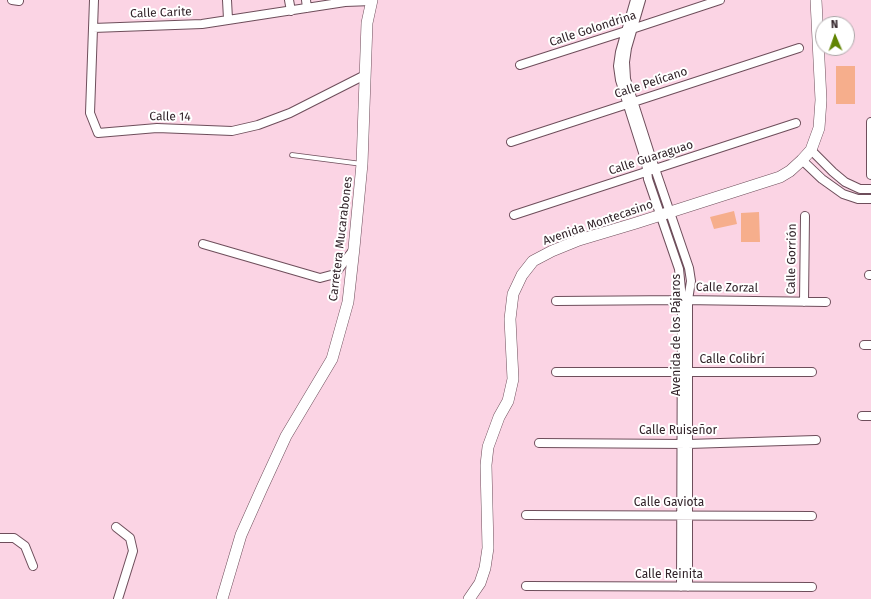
<!DOCTYPE html>
<meta charset="utf-8">
<style>
body{margin:0}
#map{position:relative;width:871px;height:599px;overflow:hidden;background:#fbd4e4;font-family:"Fira Sans",sans-serif}
canvas{display:block}
.north{position:absolute;left:815px;top:16px;width:40px;height:40px;box-sizing:border-box;background:#fff;border:1px solid #ada7a9;border-radius:50%;rotate:358deg;font-size:11px;font-weight:700;line-height:16px;text-align:center;color:#312329}
.north::after{content:'';display:block;margin:auto;width:14px;height:18px;background:#618402;clip-path:polygon(50% 0,100% 100%,50% 72%,0 100%)}
</style>
<div id="map">
<canvas width="871" height="599"></canvas>
<div class="north">N</div>
</div>
<script>
const c = document.querySelector('canvas').getContext('2d');
c.lineJoin = 'round';
function fillPath(path, color) {
  c.fillStyle = color;
  c.fill(path, 'evenodd');
}
function shape(rows) {
  const path = new Path2D();
  for (const r of rows) {
    path.moveTo(r[0], r[1]);
    for (let i = 2; i < r.length; i += 2) path.lineTo(r[i], r[i + 1]);
  }
  return path;
}
function trace(path, color, width, dash) {
  c.strokeStyle = color;
  c.lineWidth = width;
  c.lineCap = dash ? 'butt' : 'round';
  c.setLineDash(dash || []);
  c.stroke(path);
}
function label(font, color, halo, rows, align = 'center') {
  c.font = font + ' "Fira Sans",sans-serif';
  c.lineWidth = 4;
  c.setLineDash([]);
  c.textBaseline = 'middle';
  c.strokeStyle = halo;
  c.fillStyle = color;
  for (const [text, x, y, turn = 0] of rows) {
    c.save();
    c.translate(x, y);
    c.rotate((+turn || 0) * Math.PI / 180);
    c.textAlign = isNaN(turn) ? turn : align;
    if (halo) c.strokeText(text, 0, 0);
    c.fillText(text, 0, 0);
    c.restore();
  }
}
const green = shape([
 [836,66,855,66,855,104,836,104],
 [734,211,737,224,714,229,710,217],
 [759,212,760,242,741,242,741,213]
]);
const lane = shape([
 [292,155,362,164]
]);
const street = shape([
 [12,0,19,1],
 [94,0,90,113,98,133,157,128,232,131,258,125,290,113,365,75],
 [227,0,228,19],
 [289,0,291,11],
 [306,0,307,8],
 [635,0,620,52,618,66,620,80,646,162,648,179,679,269,682,300,681,587],
 [641,0,627,48,625,62,626,79,651,157,689,268,691,281,688,300,688,587],
 [93,28,202,24,345,2,372,1],
 [520,65,626,31,720,0],
 [511,142,799,48],
 [811,150,833,172,845,182,860,189,871,189],
 [802,160,822,179,843,194,858,199,871,199],
 [871,175,871,122],
 [514,215,796,123],
 [203,244,320,278,335,274,354,249],
 [869,275,871,275],
 [556,301,682,300,826,302],
 [804,302,805,216],
 [864,345,871,345],
 [556,372,812,372],
 [862,416,871,416],
 [539,443,688,444,816,440],
 [526,515,812,516],
 [116,527,130,538,133,551,118,599],
 [0,538,14,538,25,546,33,566],
 [526,586,812,587]
]);
const secondary = shape([
 [222,599,241,535,262,488,286,436,332,359,348,302,354,248,362,164,367,23,372,0],
 [469,599,480,583,485,568,488,548,486,465,488,447,499,417,508,401,513,379,510,319,513,294,522,275,533,261,552,251,579,240,636,223,780,177,790,171,802,160,811,150,819,128,821,100,816,0]
]);
const streetNames = [
 ["Calle Carite",161,13,-2],
 ["Calle Golondrina",593,29,-18],
 ["Calle Pelícano",651,83,-18],
 ["Calle 14",170,117,1],
 ["Calle Guaraguao",651,158,-18],
 ["Avenida Montecasino",598,223,-19],
 ["Carretera Mucarabones",341,239,-83],
 ["Calle Gorrión",792,259,-89],
 ["Calle Zorzal",727,288,1],
 ["Avenida de los Pájaros",677,335,-90],
 ["Calle Colibrí",732,360],
 ["Calle Ruiseñor",678,431],
 ["Calle Gaviota",669,503],
 ["Calle Reinita",669,575]
];
fillPath(green, '#f6ae8c');
trace(lane, '#6e4e5b', 5.5);
trace(street, '#6e4e5b', 10);
trace(secondary, '#6e4e5b', 12);
trace(lane, '#fff', 4);
trace(street, '#fff', 8);
trace(secondary, '#fff', 11);
label('12px', '#312329', '#fff', streetNames);
</script>
